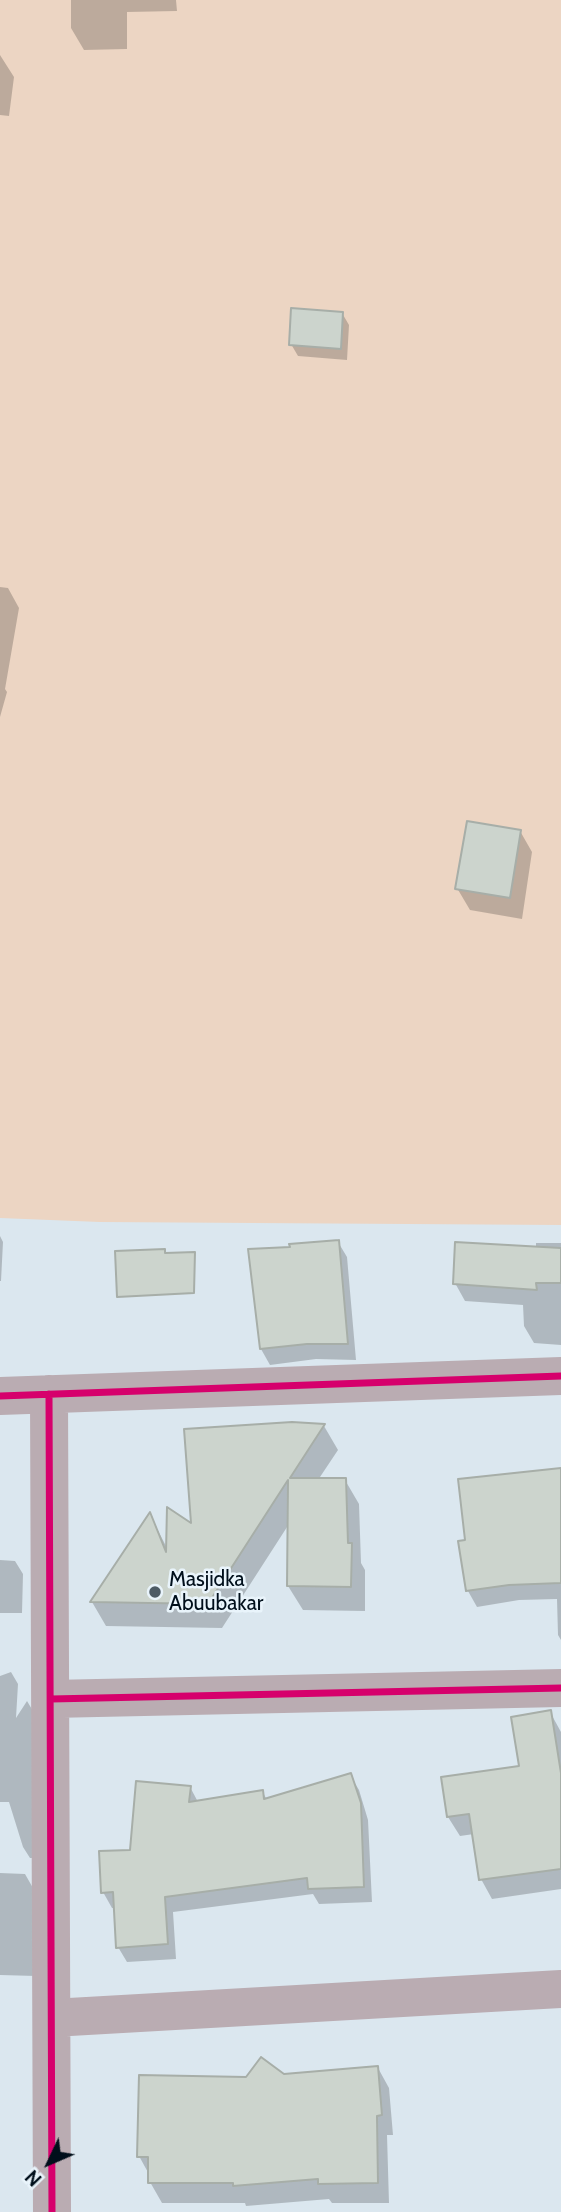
<!DOCTYPE html>
<style>
body{margin:0}
#map{position:relative;width:561px;height:2212px;overflow:hidden;background:#dbe7ef;font-family:Cabin,sans-serif}
canvas{display:block}
.north{position:absolute;left:14px;top:2128px;width:70px;height:70px;-webkit-text-stroke:5px #e9f4fb;paint-order:stroke;rotate:226deg;font-size:19px;font-weight:700;line-height:28px;text-align:center;color:#000f1b}
.north::after{content:'';display:block;margin:auto;width:24px;height:32px;background:#000f1b;clip-path:polygon(50% 0,100% 100%,50% 72%,0 100%)}
</style>
<div id="map">
<canvas width="561" height="2212"></canvas>
<div class="north">N</div>
</div>
<script>
const c = document.querySelector('canvas').getContext('2d');
c.lineJoin = 'round';
function fillPath(path, color) {
  c.fillStyle = color;
  c.fill(path, 'evenodd');
}
function shape(rows) {
  const path = new Path2D();
  for (const r of rows) {
    path.moveTo(r[0], r[1]);
    for (let i = 2; i < r.length; i += 2) path.lineTo(r[i], r[i + 1]);
  }
  return path;
}
function trace(path, color, width, dash) {
  c.strokeStyle = color;
  c.lineWidth = width;
  c.lineCap = dash ? 'butt' : 'round';
  c.setLineDash(dash || []);
  c.stroke(path);
}
function label(font, color, halo, rows, align = 'center') {
  c.font = font + ' Cabin,sans-serif';
  c.lineWidth = 5;
  c.setLineDash([]);
  c.textBaseline = 'middle';
  c.strokeStyle = halo;
  c.fillStyle = color;
  for (const [text, x, y, turn = 0] of rows) {
    c.save();
    c.translate(x, y);
    c.rotate((+turn || 0) * Math.PI / 180);
    c.textAlign = isNaN(turn) ? turn : align;
    if (halo) c.strokeText(text, 0, 0);
    c.fillText(text, 0, 0);
    c.restore();
  }
}
const green = shape([
 [0,0,561,0,561,1225,100,1222,0,1218]
]);
const shadow = shape([
 [71,0,176,0,177,11,127,12,127,49,84,50,71,28],
 [0,55,14,77,9,116,0,115],
 [342,313,349,325,347,360,298,356,291,344],
 [0,587,8,588,19,608,5,689,7,692,0,717],
 [520,831,532,852,522,919,470,910,457,888],
 [0,1236,3,1242,1,1281,0,1281],
 [338,1242,347,1257,356,1360,316,1359,270,1365,261,1349,250,1251,291,1249],
 [536,1243,561,1243,561,1345,534,1343,524,1326,523,1305,465,1301,455,1283,536,1248],
 [292,1424,324,1426,338,1450,318,1480,345,1480,359,1504,361,1563,365,1570,365,1611,303,1610,288,1586,289,1524,222,1628,106,1626,92,1602,150,1515,168,1550],
 [561,1469,561,1640,558,1635,557,1599,519,1600,477,1607,468,1591,466,1541],
 [0,1560,15,1561,23,1574,22,1613,0,1613],
 [11,1672,18,1684,16,1718,27,1701,33,1711,34,1858,30,1858,23,1847,9,1802,0,1802,0,1676],
 [550,1712,561,1732,561,1889,492,1899,481,1879,474,1834,460,1836,448,1817,521,1767],
 [350,1775,359,1790,368,1820,372,1902,319,1904,313,1894,173,1912,176,1959,127,1962,118,1947,116,1908,112,1908,103,1892,131,1851,190,1787,198,1802,262,1791,267,1800],
 [0,1873,25,1874,37,1895,36,1976,0,1975],
 [378,2068,389,2088,393,2135,387,2135,389,2203,332,2203,329,2199,246,2206,245,2203,162,2203,150,2182,150,2176,139,2156,247,2079]
]);
const building = shape([
 [291,308,343,312,341,349,289,345,291,308],
 [467,821,521,830,510,898,455,889,467,821],
 [339,1240,348,1344,307,1344,260,1349,248,1249,290,1247,289,1244,339,1240],
 [455,1242,561,1248,561,1283,536,1283,537,1290,453,1284,455,1242],
 [165,1249,165,1253,195,1252,194,1293,117,1297,115,1251,165,1249],
 [292,1422,325,1424,290,1478,346,1478,348,1543,352,1543,351,1587,287,1586,288,1480,208,1604,90,1602,150,1512,166,1552,167,1507,191,1523,184,1429,292,1422],
 [561,1468,561,1583,509,1585,466,1591,458,1541,465,1540,458,1479,561,1468],
 [551,1710,561,1773,561,1869,479,1880,469,1814,447,1817,441,1777,519,1766,511,1717,551,1710],
 [351,1773,361,1803,364,1887,308,1889,307,1878,165,1897,168,1944,116,1948,113,1892,101,1893,99,1851,130,1850,136,1781,191,1786,189,1802,263,1790,264,1799,351,1773],
 [261,2057,284,2074,378,2066,382,2115,377,2116,378,2183,318,2184,318,2179,233,2186,233,2183,148,2183,148,2157,137,2157,139,2075,246,2077,261,2057]
]);
const street = shape([
 [49,1394,52,2212],
 [0,1396,561,1376],
 [51,1699,561,1688],
 [52,2018,561,1989]
]);
const cycleway = shape([
 [49,1394,52,2212],
 [0,1396,561,1376],
 [51,1699,561,1688]
]);
const markers = [
 [155,1592,7,"#4d5b65"]
];
const poiNames = [
 ["Masjidka",169,1580],
 ["Abuubakar",169,1604]
];
fillPath(green, '#ecd5c3');
fillPath(shadow, '#0003');
fillPath(building, '#ccd4cd');
trace(building, '#a7aea8', 2);
trace(street, '#baacb2', 38);
trace(cycleway, '#d6006c', 7);
for (const [x, y, r, color] of markers) {
  const dot = new Path2D();
  dot.arc(x, y, r, 0, 2 * Math.PI);
  c.fillStyle = color;
  c.fill(dot);
  trace(dot, '#e9f4fb', 2.5);
}
label('21px', '#000f1b', '#e9f4fb', poiNames, 'left');
</script>
